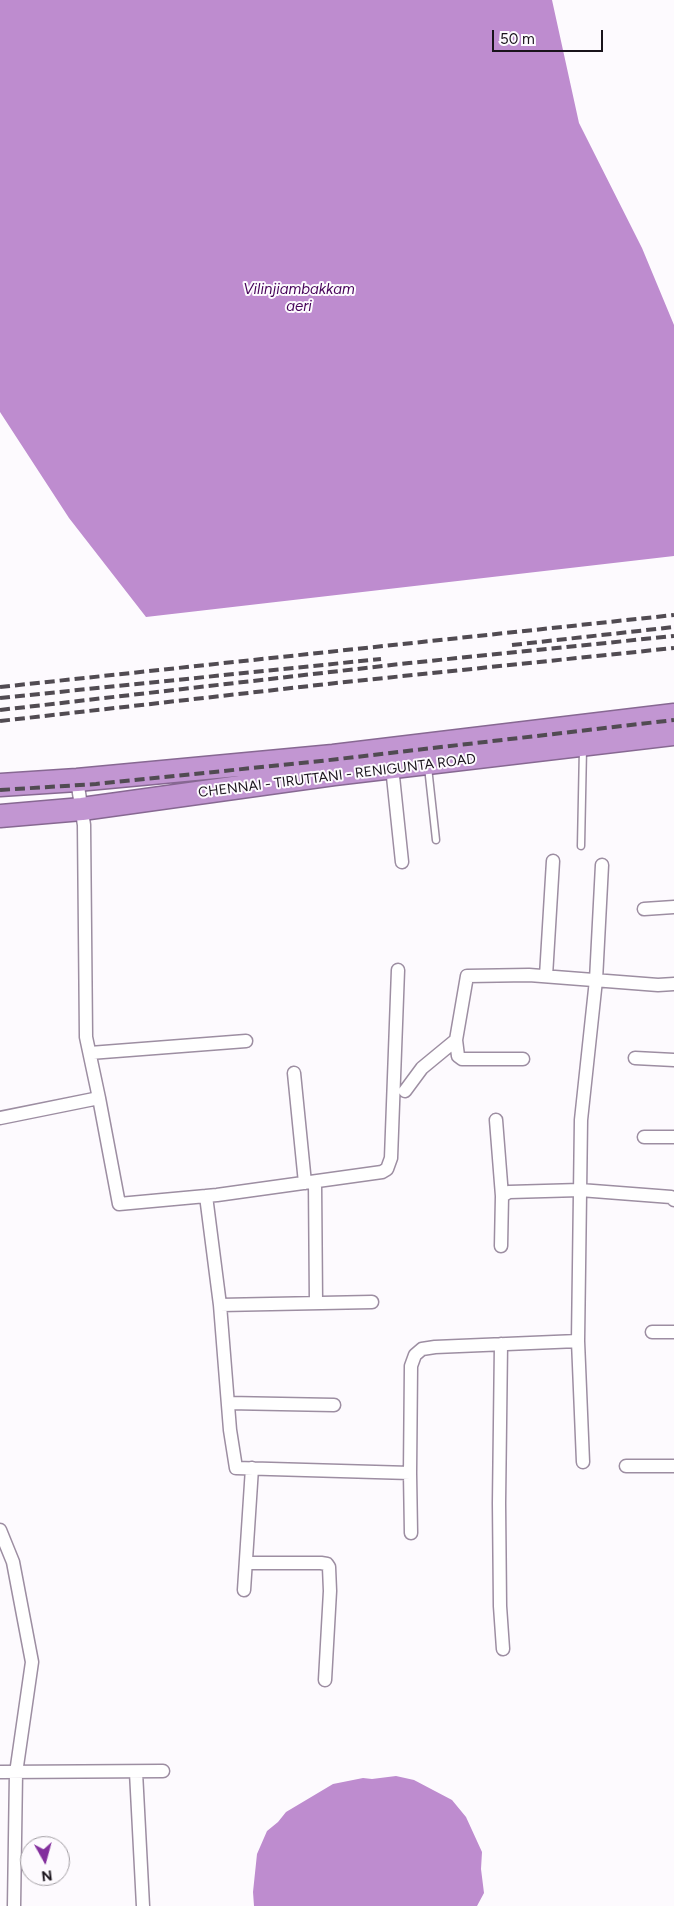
<!DOCTYPE html>
<style>
body{margin:0}
#map{position:relative;width:674px;height:1906px;overflow:hidden;background:#fdfafe;font-family:Figtree,sans-serif}
canvas{display:block}
.north{position:absolute;left:20px;top:1836px;width:50px;height:50px;box-sizing:border-box;background:#fdfafe;border:1px solid #a29ea3;border-radius:50%;rotate:173deg;font-size:14px;font-weight:700;line-height:20px;text-align:center;color:#19131b}
.north::after{content:'';display:block;margin:auto;width:18px;height:22px;background:#832f9d;clip-path:polygon(50% 0,100% 100%,50% 72%,0 100%)}
.scale{position:absolute;left:492px;top:30px;width:111px;height:22px;box-sizing:border-box;border:2px solid #19131b;border-top:0;padding-left:6px;font-size:15px;line-height:18px;white-space:nowrap;color:#19131b;-webkit-text-stroke:4px #fdfafe;paint-order:stroke}
</style>
<div id="map">
<canvas width="674" height="1906"></canvas>
<div class="north">N</div>
<div class="scale">50 m</div>
</div>
<script>
const c = document.querySelector('canvas').getContext('2d');
c.lineJoin = 'round';
function fillPath(path, color) {
  c.fillStyle = color;
  c.fill(path, 'evenodd');
}
function shape(rows) {
  const path = new Path2D();
  for (const r of rows) {
    path.moveTo(r[0], r[1]);
    for (let i = 2; i < r.length; i += 2) path.lineTo(r[i], r[i + 1]);
  }
  return path;
}
function trace(path, color, width, dash) {
  c.strokeStyle = color;
  c.lineWidth = width;
  c.lineCap = dash ? 'butt' : 'round';
  c.setLineDash(dash || []);
  c.stroke(path);
}
function label(font, color, halo, rows, align = 'center') {
  c.font = font + ' Figtree,sans-serif';
  c.lineWidth = 4;
  c.setLineDash([]);
  c.textBaseline = 'middle';
  c.strokeStyle = halo;
  c.fillStyle = color;
  for (const [text, x, y, turn = 0] of rows) {
    c.save();
    c.translate(x, y);
    c.rotate((+turn || 0) * Math.PI / 180);
    c.textAlign = isNaN(turn) ? turn : align;
    if (halo) c.strokeText(text, 0, 0);
    c.fillText(text, 0, 0);
    c.restore();
  }
}
const water = shape([
 [0,0,552,0,579,123,642,248,674,325,674,556,146,617,69,518,0,412],
 [396,1776,414,1780,452,1800,466,1817,482,1852,481,1869,484,1893,477,1906,254,1906,253,1892,257,1854,267,1831,278,1822,286,1812,333,1784,363,1778,372,1779]
]);
const lane = shape([
 [428,767,436,840],
 [581,846,583,748]
]);
const street = shape([
 [392,767,402,862],
 [644,909,674,907],
 [546,976,553,861],
 [90,1053,246,1041],
 [635,1058,674,1060],
 [523,1059,462,1059,458,1056,456,1040,467,976,529,975,658,985,674,984],
 [294,1073,305,1183],
 [405,1091,422,1068,456,1040],
 [99,1098,119,1204,217,1195,382,1172,387,1169,391,1158,398,970],
 [0,1118,99,1098,86,1037,84,825,77,780],
 [496,1120,502,1196],
 [644,1137,674,1137],
 [315,1182,316,1303],
 [206,1196,220,1305,230,1430,236,1468,410,1473,411,1533],
 [501,1246,502,1196,509,1192,580,1190,671,1197,674,1200],
 [220,1305,372,1302],
 [652,1332,674,1332],
 [501,1344,499,1503,500,1606,503,1649],
 [228,1403,334,1405],
 [583,1462,578,1341,581,1120,596,980,602,865],
 [626,1466,674,1466],
 [410,1473,411,1366,415,1355,422,1349,435,1347,578,1341],
 [0,1530,13,1562,32,1662,16,1773,14,1906],
 [247,1563,321,1563,327,1564,329,1567,330,1591,325,1680],
 [244,1590,252,1468],
 [0,1772,163,1771],
 [136,1772,143,1906]
]);
const highway = shape([
 [0,785,77,780,333,756,674,715],
 [0,816,82,809,334,774,674,734]
]);
const rail = shape([
 [512,645,674,627],
 [0,687,674,615],
 [0,698,381,659],
 [0,710,409,663,674,636],
 [0,721,336,683,674,648],
 [0,790,96,784,321,761,674,720]
]);
const streetNames = [
 ["CHENNAI - TIRUTTANI - RENIGUNTA ROAD",337,776,-7]
];
const waterNames = [
 ["Vilinjiambakkam",299,290],
 ["aeri",299,307]
];
fillPath(water, '#be8ccf');
trace(lane, '#9d8ea2', 9);
trace(street, '#9d8ea2', 15);
trace(highway, '#876892', 25);
trace(lane, '#fff', 6);
trace(street, '#fff', 12);
trace(highway, '#c296d2', 22);
trace(rail, '#514b52', 4, [10, 5]);
label('14px', '#19131b', '#fdfafe', streetNames);
label('italic 15px', '#460359', '#fdfafe', waterNames);
</script>
